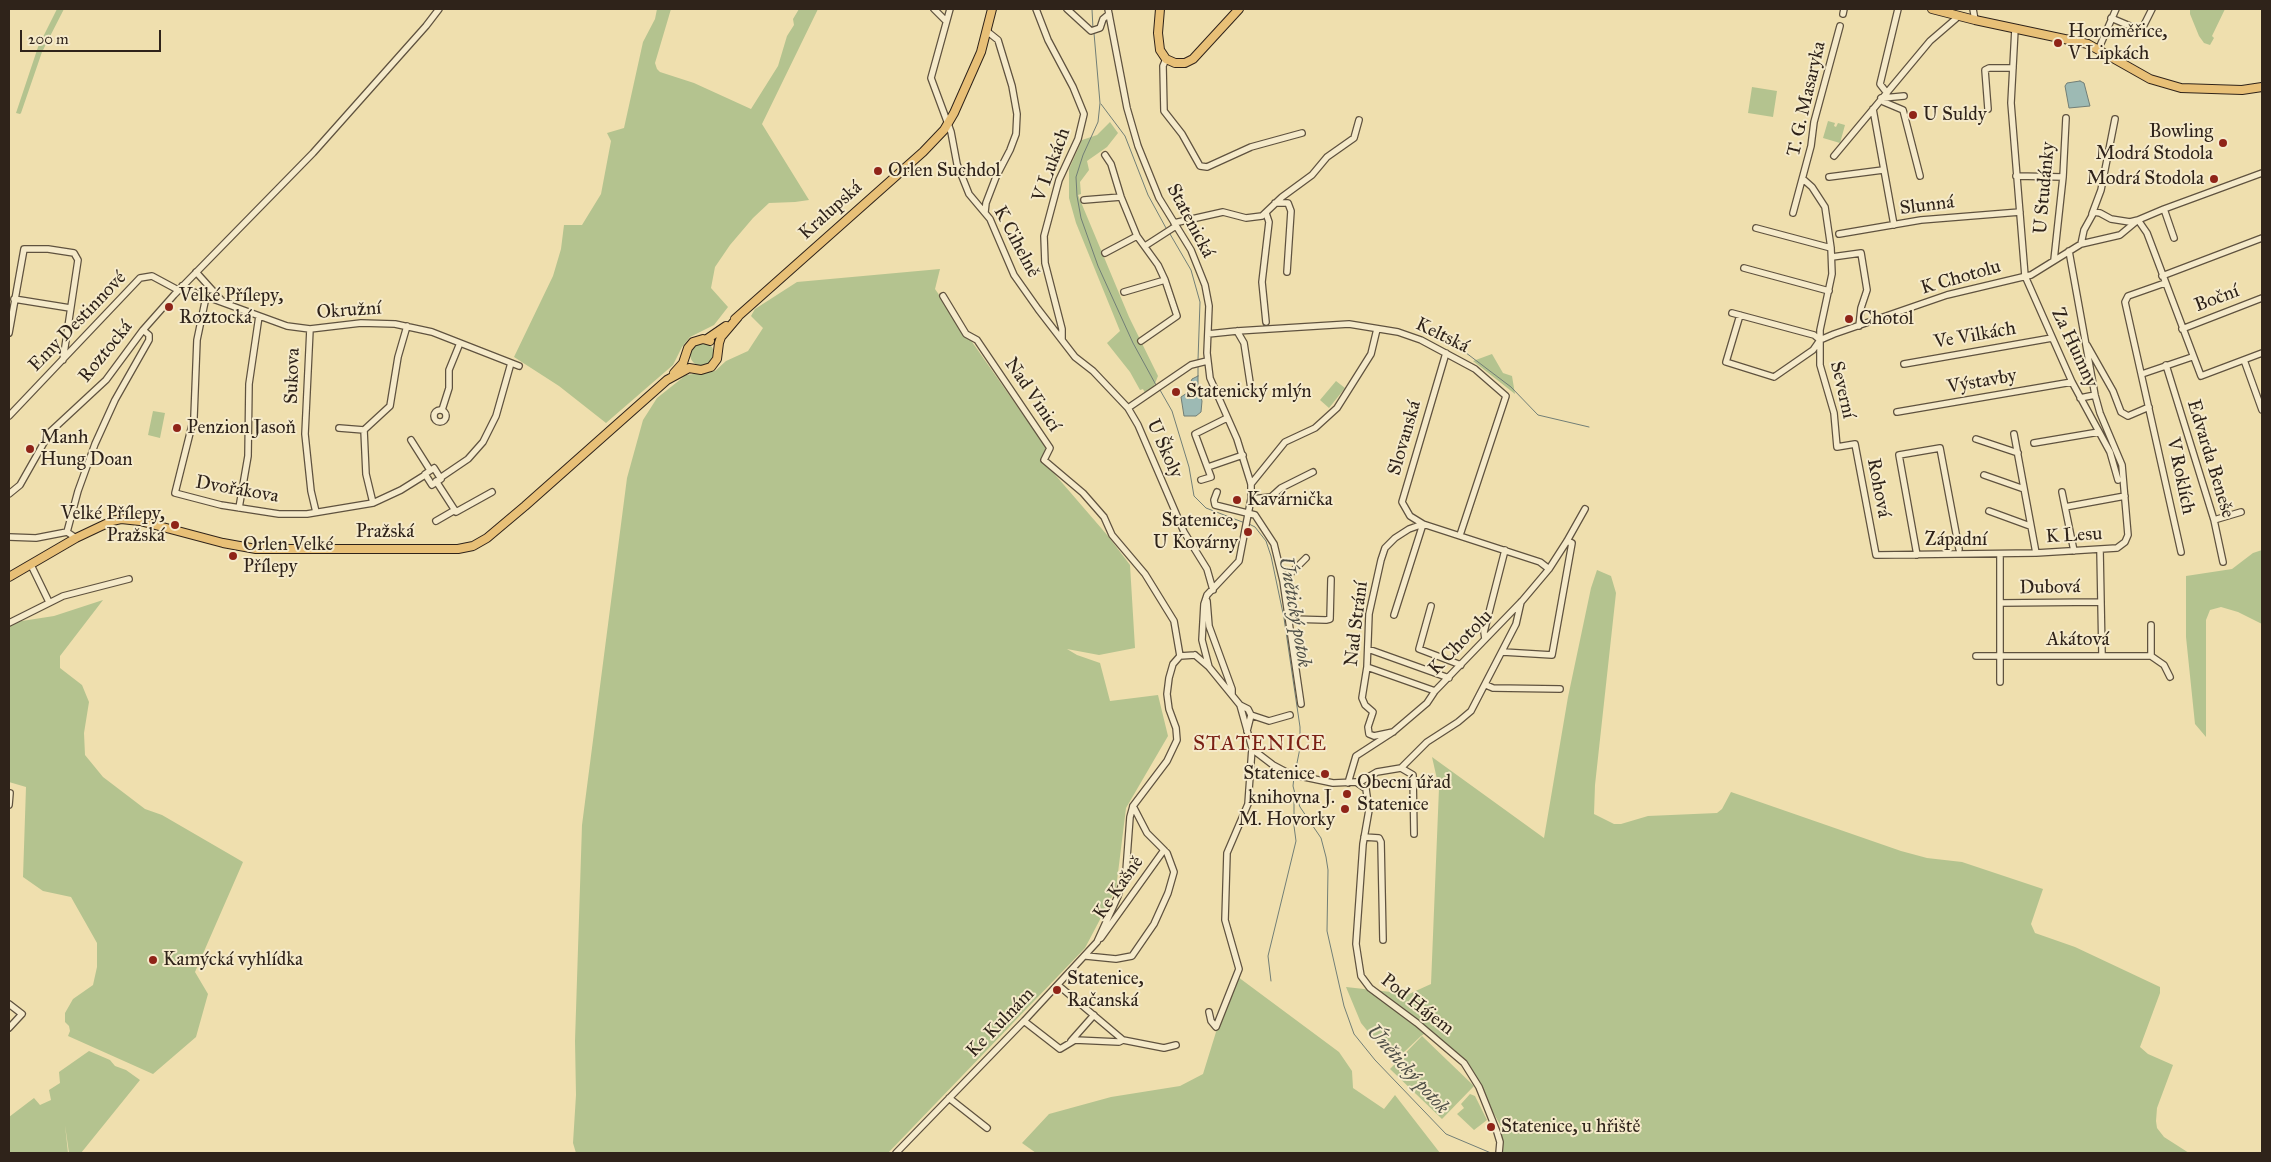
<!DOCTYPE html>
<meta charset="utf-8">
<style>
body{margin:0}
#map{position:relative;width:2271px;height:1162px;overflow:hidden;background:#efdfae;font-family:"IM FELL Great Primer",serif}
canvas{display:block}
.frame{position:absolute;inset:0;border:10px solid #2f231a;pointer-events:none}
.scale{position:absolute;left:20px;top:30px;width:141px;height:22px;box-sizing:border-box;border:2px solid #2f231a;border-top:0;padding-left:6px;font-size:15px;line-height:18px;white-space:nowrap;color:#2f231a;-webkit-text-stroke:4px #f5eaca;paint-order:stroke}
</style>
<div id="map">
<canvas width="2271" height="1162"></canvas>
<div class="frame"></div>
<div class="scale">200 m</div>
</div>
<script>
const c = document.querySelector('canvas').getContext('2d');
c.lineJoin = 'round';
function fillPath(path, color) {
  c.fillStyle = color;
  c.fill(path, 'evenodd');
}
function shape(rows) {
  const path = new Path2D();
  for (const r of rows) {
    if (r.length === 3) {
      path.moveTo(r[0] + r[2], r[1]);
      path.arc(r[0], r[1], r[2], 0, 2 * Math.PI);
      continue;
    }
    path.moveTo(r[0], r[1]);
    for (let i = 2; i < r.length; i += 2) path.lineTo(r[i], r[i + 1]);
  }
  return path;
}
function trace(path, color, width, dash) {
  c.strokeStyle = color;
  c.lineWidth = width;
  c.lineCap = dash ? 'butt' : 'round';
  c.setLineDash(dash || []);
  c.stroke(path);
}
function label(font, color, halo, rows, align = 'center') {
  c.font = font + ' "IM FELL Great Primer",serif';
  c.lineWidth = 4;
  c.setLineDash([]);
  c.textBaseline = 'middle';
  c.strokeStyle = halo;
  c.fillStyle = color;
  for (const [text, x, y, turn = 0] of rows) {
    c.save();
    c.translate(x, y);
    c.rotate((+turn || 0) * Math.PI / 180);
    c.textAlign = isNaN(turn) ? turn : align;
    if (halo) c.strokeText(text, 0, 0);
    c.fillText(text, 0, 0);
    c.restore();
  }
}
const green = shape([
 [57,9,64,9,42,52,21,113,20,114,16,113,38,47],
 [657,9,671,9,655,63,657,69,660,72,694,83,751,109,778,66,787,36,794,25,793,19,799,9,818,9,762,124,809,200,795,202,769,203,753,218,730,245,715,267,711,288,728,307,714,325,690,337,682,347,673,365,606,423,559,386,514,357,553,276,561,249,564,225,582,225,601,194,611,141,607,133,624,128,643,42,655,19],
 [2190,9,2225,9,2212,36,2214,38,2210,45,2204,43,2199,36,2190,14],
 [1752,87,1777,91,1773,117,1748,113],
 [1828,121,1835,123,1834,126,1836,127,1838,123,1845,125,1840,143,1823,138],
 [1110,122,1118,133,1107,147,1087,161,1089,170,1080,182,1081,194,1078,195,1129,317,1158,376,1154,386,1145,393,1143,389,1140,390,1130,372,1107,343,1120,331,1076,223,1069,198,1069,169,1082,140,1097,135],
 [940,269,935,289,1047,449,1045,463,1108,536,1130,565,1135,648,1099,655,1067,649,1077,655,1100,663,1110,701,1158,695,1168,736,1126,808,1116,889,1085,948,888,1153,576,1153,573,1143,576,1095,575,1041,582,825,627,478,643,420,657,398,686,375,715,371,726,361,748,351,763,328,751,316,755,309,797,282],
 [702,354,12],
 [1492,354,1503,373,1512,376,1515,394,1473,361],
 [1336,381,1345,388,1329,408,1320,400],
 [153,411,165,413,160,438,148,435],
 [2262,550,2262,624,2238,612,2221,607,2210,610,2206,620,2206,737,2195,724,2186,637,2186,576,2232,569,2253,553],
 [1597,570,1611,576,1616,593,1595,785,1594,814,1614,824,1621,824,1648,816,1717,813,1722,809,1731,792,1901,851,1927,858,1962,862,2043,889,2031,924,2035,933,2075,947,2160,987,2160,993,2140,1047,2148,1054,2173,1065,2157,1108,2156,1121,2157,1128,2164,1137,2189,1153,1501,1153,1502,1128,1469,1070,1430,1030,1421,1036,1402,1054,1395,1058,1374,1039,1361,1023,1346,987,1409,994,1431,984,1439,788,1432,757,1544,838,1568,697,1591,588],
 [103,600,60,656,60,668,82,685,89,702,84,733,85,755,103,777,145,809,162,815,243,862,195,972,208,994,196,1037,153,1074,68,1036,70,1031,69,1026,65,1022,65,1013,73,999,93,985,97,967,97,943,71,897,43,891,23,877,26,787,9,782,9,623,54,616],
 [1234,974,1339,1052,1352,1071,1353,1088,1384,1109,1395,1095,1440,1153,1036,1153,1022,1143,1049,1114,1111,1097,1180,1086,1203,1074],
 [1422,1036,1474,1086,1442,1119,1390,1069],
 [89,1051,110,1060,115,1066,126,1070,140,1080,81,1153,69,1153,65,1125,68,1153,9,1153,9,1117,34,1098,40,1105,51,1100,49,1090,60,1083,59,1072],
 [1470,1094,1475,1096,1487,1120,1474,1130,1457,1114,1464,1108,1461,1104]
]);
const water = shape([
 [2080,81,2084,83,2090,106,2069,108,2065,86,2067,83,2080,81],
 [1198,376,1198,388,1202,401,1201,412,1196,416,1184,416,1181,397,1190,391,1189,386,1192,379,1198,376]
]);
const stream = shape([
 [1092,9,1093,29],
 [1094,33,1100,103,1098,122,1083,155,1076,177,1077,196,1081,218,1098,266,1133,343,1156,385],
 [1101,104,1125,136,1148,195,1166,228],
 [1170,234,1191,270,1200,302,1198,360],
 [1453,343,1511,387,1538,415,1589,427],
 [1198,376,1198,367],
 [1160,390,1172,411,1189,467,1194,496,1206,508,1245,523],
 [1249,524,1255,527,1266,541,1271,556,1284,618,1300,727,1300,748,1295,773],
 [1294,777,1293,786,1295,794,1300,807,1321,838,1326,857,1328,870,1327,931,1344,1006,1354,1034,1375,1060,1446,1134,1491,1153],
 [1271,981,1268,956,1296,841,1294,826,1294,796]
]);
const minor = shape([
 [934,9,946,21],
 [950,9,931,78,951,132,957,164,969,194,990,219,1014,275,1038,309,1075,357,1093,371,1128,408,1138,425,1184,532,1207,569,1213,590],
 [1036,9,1048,40,1073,87,1084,114,1078,139,1059,180,1044,236,1045,263,1062,329,1062,339],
 [1067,9,1091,31,1100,28,1103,19,1109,14],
 [1108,9,1127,108,1138,146,1159,198,1191,250,1205,285,1209,306,1207,353,1210,378,1237,439,1251,484,1251,499,1239,561,1207,595,1204,604,1202,640,1209,667],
 [1973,9,1975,20],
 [1843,14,1844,9],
 [2111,18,2137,29,2143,27,2152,9],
 [2015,29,2011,103,2025,276,2072,382,2110,452,2118,480],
 [2099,48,2116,9],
 [1166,59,1163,66,1164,111,1182,134,1200,166,1207,167,1251,147,1302,133],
 [1887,93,1880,84,1898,9],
 [1881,98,1884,102,1903,110,1920,176],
 [1883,98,1904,96],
 [1873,109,1894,225],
 [1988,109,1985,70,1989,68,2013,68],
 [1105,155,1111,164,1121,197,1137,236,1158,265,1165,280,1177,316,1141,341],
 [1834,156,1930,41,1959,16],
 [2016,176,2063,177],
 [1829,177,1883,170],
 [1803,179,1812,187,1825,207,1831,248,1832,274,1820,330,1820,365,1834,413,1837,447,1855,444,1876,555,2036,553],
 [1084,200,1121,197],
 [1275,203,1288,203,1291,211,1287,272],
 [2164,209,2174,238],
 [985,212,986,203,996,177,1010,150,1016,134,1017,114,1012,86,998,40,988,32],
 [1266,213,1269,222,1262,282,1266,322],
 [1793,213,1811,146,1814,122,1840,26],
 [2092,214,2101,190,2115,119],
 [2138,220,2147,233,2201,376,2262,353],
 [1174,223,1223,212,1246,218,1262,216,1282,197,1312,175,1327,157,1354,138,1359,120],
 [1756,228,1831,248],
 [1839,234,1921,220,2020,212],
 [2081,244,2084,230,2094,212,2100,213,2111,219,2130,222,2138,220],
 [1145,246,1176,226],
 [1105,253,1137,236],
 [1832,257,1861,253,1867,290,1861,308,1859,326],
 [2054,260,2063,177,2066,118],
 [1744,268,1829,291],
 [196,272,223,302],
 [2162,276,2262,238],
 [2165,283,2128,296,2125,302,2181,552],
 [182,286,191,291,287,326,310,329,361,323,395,324,432,332,519,366],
 [1124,292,1165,280],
 [943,296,966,334,977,340,1050,448,1044,460,1083,493,1104,517,1112,535,1145,574,1174,621,1180,656],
 [206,297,197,340,194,417,175,493,221,505,279,514,307,514,373,503,401,490,425,475],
 [14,299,70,308],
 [1732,313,1814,335,1820,340],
 [1740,315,1726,362,1774,377,1813,350,1820,340,1834,334,1947,295,2031,275,2081,244,2120,235,2138,220,2164,209,2262,173],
 [310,329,305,434,311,491,316,512],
 [2182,329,2262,298],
 [1237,331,1244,343,1251,389],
 [9,333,24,249,48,249,74,253,78,260,63,360],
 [1208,334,1237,331,1349,324,1398,332,1421,340,1475,369,1506,396,1460,535],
 [2087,345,2113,391,2121,412,2128,416,2149,407],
 [2244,360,2262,410],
 [1904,364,2052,338],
 [2166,365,2214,520,2223,562],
 [2142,374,2192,357],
 [2080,398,2095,395],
 [1128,408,1191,365,1207,361],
 [440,416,6],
 [442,410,449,388,449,370,460,343],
 [1897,412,2072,382],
 [9,416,140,278,152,276,178,290],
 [339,428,364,430],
 [2014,434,2036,553,2117,548,2125,542,2128,535,2122,465,2100,413,2095,395,2069,251],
 [1976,439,2018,453],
 [411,440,430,470],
 [2034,443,2099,432],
 [1208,467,1243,455],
 [434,468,441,479,432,485,425,474,434,468],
 [1984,475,2024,489],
 [440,478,468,459,483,442,496,416,511,363],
 [1201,480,1211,477,1195,434,1227,418],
 [436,481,456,512,492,492],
 [1251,484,1285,442,1315,428,1337,408,1371,354,1377,329],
 [1217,492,1214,500,1215,505,1255,515,1274,544,1283,581,1301,704],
 [2062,492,2074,551],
 [9,494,20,485,50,432,106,380,143,330,174,295,313,153,426,26,439,9],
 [1251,499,1271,497,1281,488,1313,472],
 [373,503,366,474,364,430,390,406,398,357,407,326],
 [2065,507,2125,496],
 [239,508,248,456,249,384,259,316],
 [1989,511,2030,526],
 [2214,520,2241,512],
 [436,521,455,510],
 [67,532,78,491,95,444,115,400,149,340,149,335,143,330],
 [9,537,36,538,67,532,76,538],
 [2100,550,2102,655],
 [1917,555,1899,455,1940,448,1959,549],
 [31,565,49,602],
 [1282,576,1291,573,1306,558],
 [1207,601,1209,626,1232,689,1232,694],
 [2000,603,2100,602],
 [1431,606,1419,649,1461,665],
 [1394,615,1423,524,1410,516,1402,502,1446,353],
 [1290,619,1326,620,1330,619,1331,579],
 [9,623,63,596,129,579],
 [2151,625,2151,656],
 [1485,639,1484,632,1505,550],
 [1368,649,1449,678],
 [1503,652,1552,655,1572,543,1567,541],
 [1195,655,1209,667,1240,705,1252,748,1256,752,1273,765,1290,774,1333,783,1356,782,1366,789,1369,810,1363,844,1356,944,1361,976,1370,988,1417,1023,1464,1063,1479,1087,1497,1132,1500,1142,1499,1153],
 [1976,656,2151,656,2164,665,2170,677],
 [1367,667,1435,691],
 [2000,682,2000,554],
 [1486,685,1493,688,1560,689],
 [1240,705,1248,709,1251,715,1247,731],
 [1251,715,1269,721,1290,715],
 [1393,732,1374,736,1369,734,1368,727,1373,712,1365,705,1362,698,1367,667,1369,614,1381,560,1385,548,1395,538,1409,529,1423,524,1540,562,1549,569],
 [1401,768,1413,775,1414,834],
 [1348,783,1356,756,1393,732,1427,703,1435,691,1522,601,1549,569,1567,541,1585,509],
 [1358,783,1377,772,1401,768,1427,742,1458,722,1471,711,1516,624,1521,602],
 [9,805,10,793],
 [1364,837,1379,838,1381,842,1383,940],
 [1101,938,1164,850],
 [1086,956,1116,959,1132,956,1154,924,1168,893,1174,872,1167,853,1147,833,1133,806],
 [1058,985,1123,1040],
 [9,1004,22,1014,9,1028],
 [1209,1012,1211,1021,1216,1027,1239,969,1225,920,1227,853,1248,804,1252,748],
 [1024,1021,1060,1049,1075,1040,1119,1042,1123,1040,1164,1048,1176,1045],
 [1071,1041,1094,1015],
 [949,1098,987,1128],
 [896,1153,1024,1021,1097,942,1118,896,1126,871,1130,817,1133,806,1167,761,1177,740,1176,728,1169,709,1167,694,1169,678,1173,664,1180,656,1195,655]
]);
const major = shape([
 [1160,9,1158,33,1160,50,1166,59,1175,63,1185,63,1193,59,1239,9],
 [1932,9,1975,20,2088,44,2150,79,2181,88,2242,90,2262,87],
 [735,319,923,152,944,130,954,113,981,52,992,9],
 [707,339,726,326],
 [674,373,683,363,688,348,693,342,703,339,710,341],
 [9,577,76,538,112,521,121,519,140,521,223,543,256,549,458,549,473,546,487,538,525,506,667,380,689,368,701,370,711,367,717,359,719,343,721,337,738,317]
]);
const markers = [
 [2058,43,5,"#8f2418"],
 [1913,115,5,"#8f2418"],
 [2223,143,5,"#8f2418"],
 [878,171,5,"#8f2418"],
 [2214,179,5,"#8f2418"],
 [169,307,5,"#8f2418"],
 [1849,319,5,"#8f2418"],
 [1176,392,5,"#8f2418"],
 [177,428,5,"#8f2418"],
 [30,449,5,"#8f2418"],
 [1237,500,5,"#8f2418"],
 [175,525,5,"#8f2418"],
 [1248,532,5,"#8f2418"],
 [233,556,5,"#8f2418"],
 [1325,774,5,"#8f2418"],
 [1347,794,5,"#8f2418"],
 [1345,809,5,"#8f2418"],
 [153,960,5,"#8f2418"],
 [1057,990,5,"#8f2418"],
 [1491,1127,5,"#8f2418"]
];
const poiNames = [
 ["Horoměřice,",2068,32],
 ["V Lipkách",2068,54],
 ["U Suldy",1923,115],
 ["Bowling",2213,132,"right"],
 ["Modrá Stodola",2213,154,"right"],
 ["Orlen Suchdol",888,171],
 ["Modrá Stodola",2204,179,"right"],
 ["Velké Přílepy,",179,296],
 ["Roztocká",179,318],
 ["Chotol",1859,319],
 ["Statenický mlýn",1186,392],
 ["Penzion Jasoň",187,428],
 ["Manh",40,438],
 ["Hung Doan",40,460],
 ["Kavárnička",1247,500],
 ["Velké Přílepy,",165,514,"right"],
 ["Pražská",165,536,"right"],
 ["Statenice,",1238,521,"right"],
 ["U Kovárny",1238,543,"right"],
 ["Orlen Velké",243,545],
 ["Přílepy",243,567],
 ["Statenice",1315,774,"right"],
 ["Obecní úřad",1357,783],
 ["Statenice",1357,805],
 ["knihovna J.",1335,798,"right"],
 ["M. Hovorky",1335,820,"right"],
 ["Kamýcká vyhlídka",163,960],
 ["Statenice,",1067,979],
 ["Račanská",1067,1001],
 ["Statenice, u hřiště",1501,1127]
];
const streetNames = [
 ["T. G. Masaryka",1807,99,-77],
 ["V Lukách",1052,165,-70],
 ["U Studánky",2045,188,-85],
 ["Slunná",1927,206,-7],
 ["Kralupská",831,211,-42],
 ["Statenická",1190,221,62],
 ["K Cihelně",1016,242,62],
 ["K Chotolu",1961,278,-16],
 ["Boční",2217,299,-21],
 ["Okružní",349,311,-4],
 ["Emy Destinnové",78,322,-46],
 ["Keltská",1442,336,26],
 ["Ve Vilkách",1975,336,-10],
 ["Za Humny",2074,348,65],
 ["Roztocká",106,352,-51],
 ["Sukova",293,376,-88],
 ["Výstavby",1982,382,-10],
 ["Severní",1842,390,77],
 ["Nad Vinicí",1032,395,56],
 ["Slovanská",1405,438,-74],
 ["U Školy",1164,449,66],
 ["Edvarda Beneše",2210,459,73],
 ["V Roklích",2180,476,78],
 ["Rohová",1878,488,79],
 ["Dvořákova",237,490,10],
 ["Pražská",385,532],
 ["K Lesu",2074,536,-3],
 ["Západní",1956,540],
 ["Dubová",2050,588,-1],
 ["Nad Strání",1357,624,-83],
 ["Akátová",2078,640],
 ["K Chotolu",1461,643,-46],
 ["Ke Kašně",1119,888,-55],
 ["Pod Hájem",1417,1005,38],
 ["Ke Kulnám",1001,1023,-46]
];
const waterNames = [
 ["Únětický potok",1294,612,80],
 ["Únětický potok",1407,1070,48]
];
const quarterNames = [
 ["STATENICE",1260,745]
];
fillPath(green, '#b4c38f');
fillPath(water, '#9dbab4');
trace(water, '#717e76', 1);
trace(stream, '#717e76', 1);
trace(minor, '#5f523f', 8);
trace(major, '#2f231a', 10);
trace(minor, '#f5eaca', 5.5);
trace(major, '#e8c077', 8);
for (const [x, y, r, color] of markers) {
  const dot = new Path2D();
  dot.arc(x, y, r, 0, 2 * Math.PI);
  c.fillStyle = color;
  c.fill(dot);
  trace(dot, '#f5eaca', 2);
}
label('19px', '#2f231a', '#f5eaca', poiNames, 'left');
label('19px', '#2f231a', '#f5eaca', streetNames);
label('italic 20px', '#505048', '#f5eaca', waterNames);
c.letterSpacing = '1px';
label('21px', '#7a1f14', '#f5eaca', quarterNames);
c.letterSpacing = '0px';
</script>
